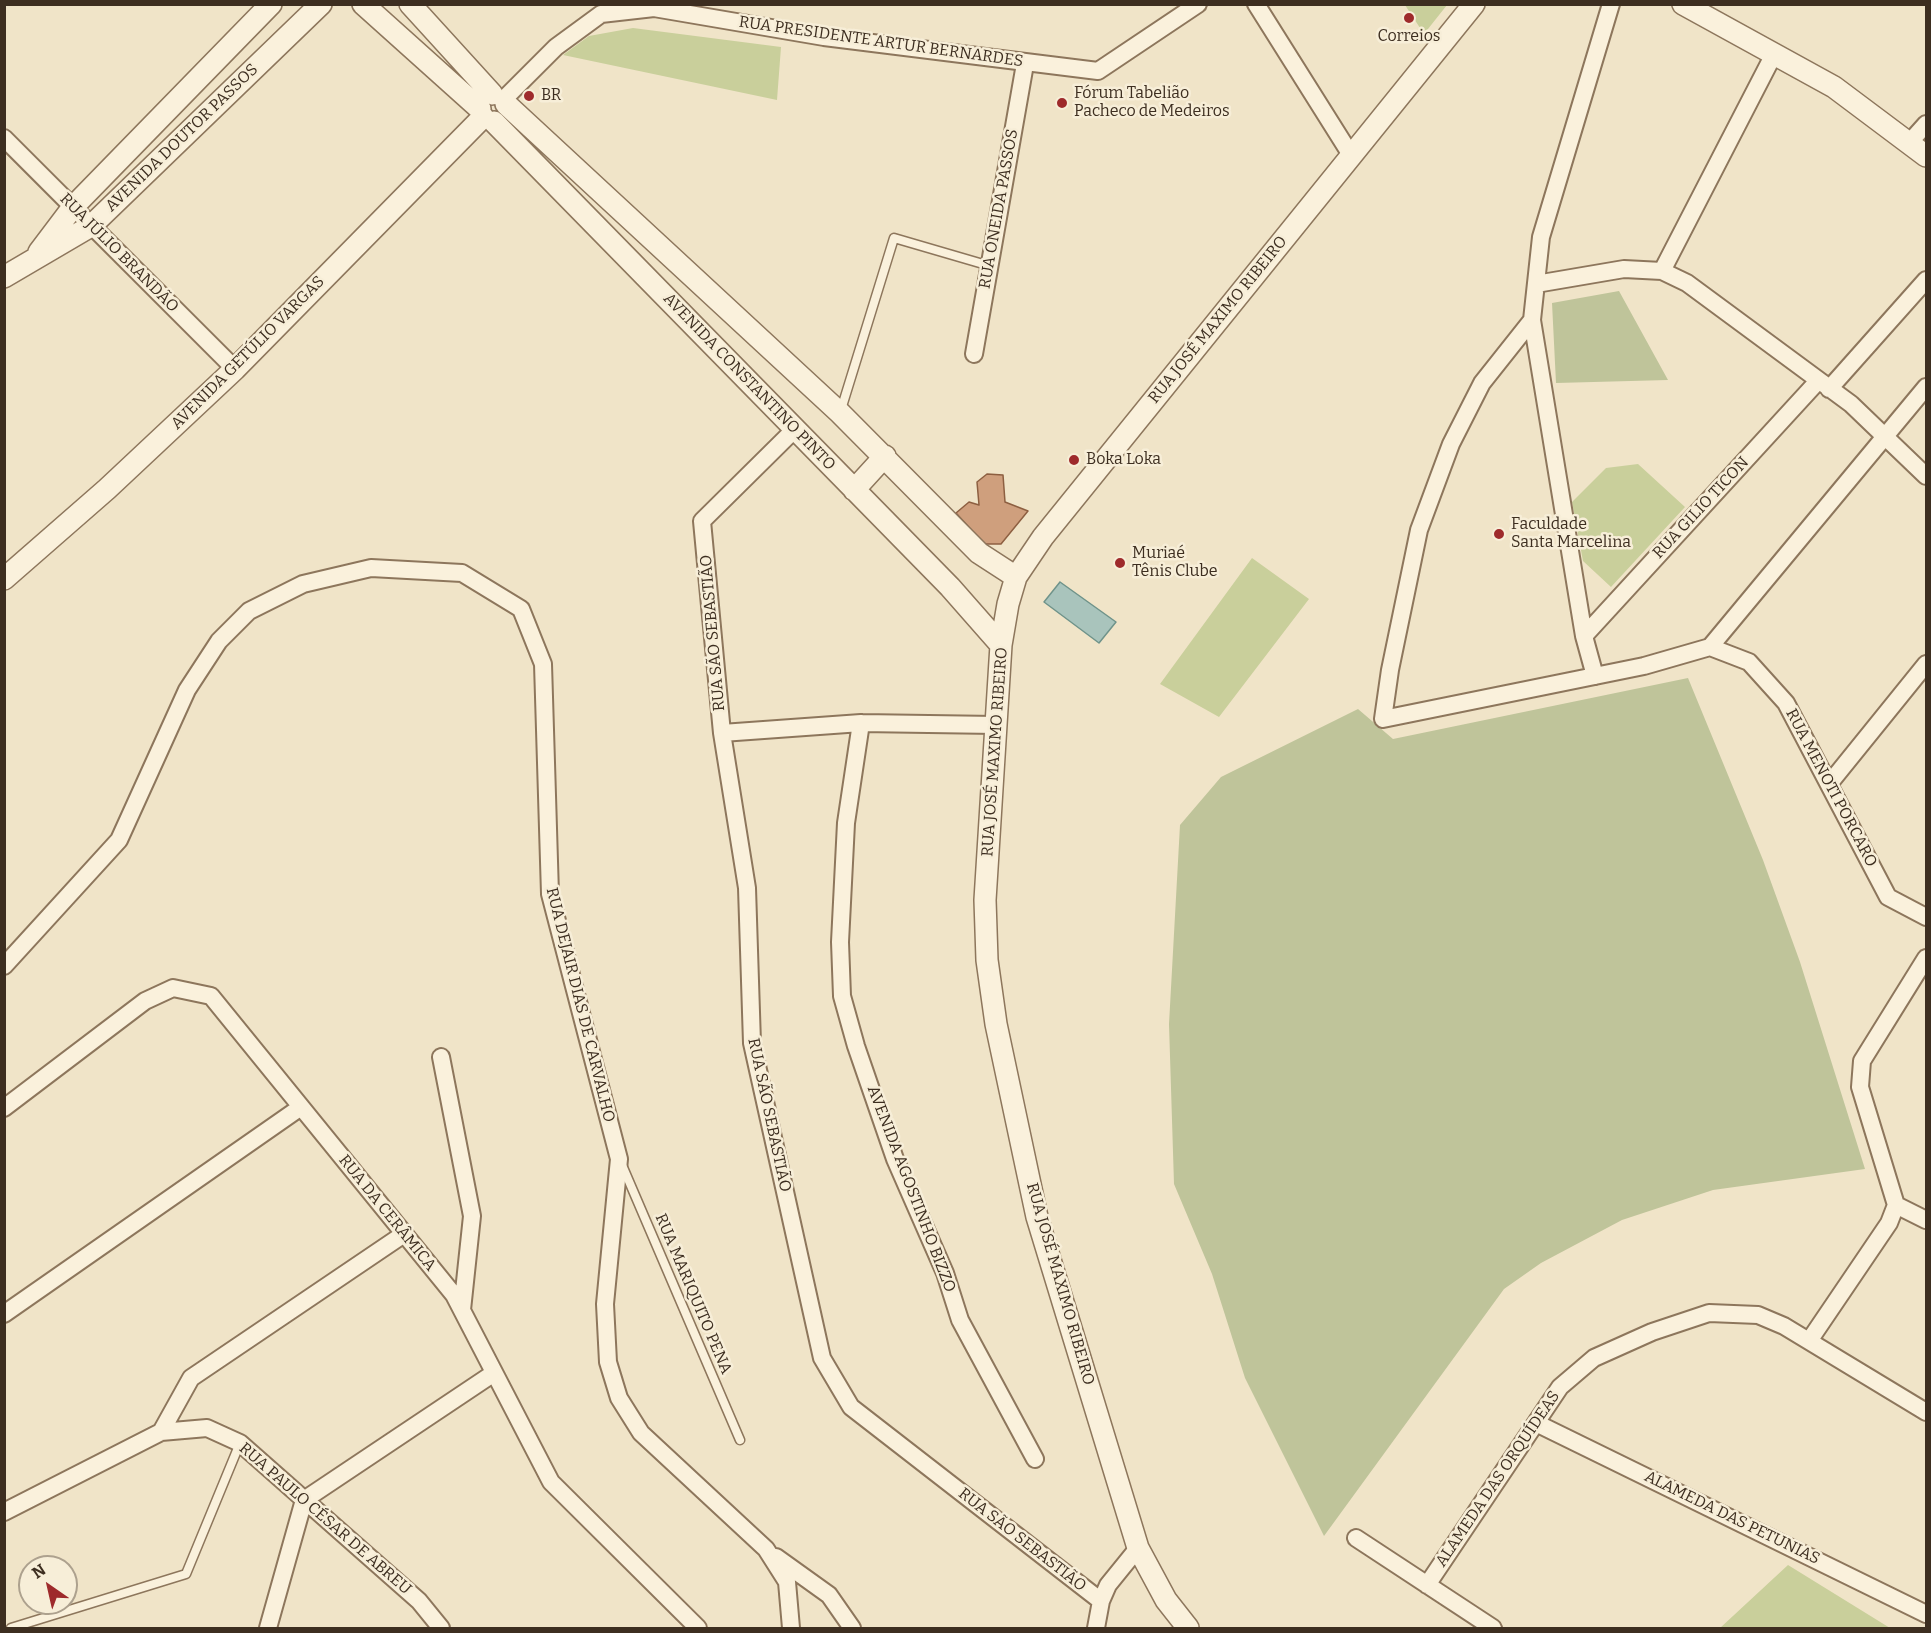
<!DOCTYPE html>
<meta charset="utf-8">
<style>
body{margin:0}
#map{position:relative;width:1931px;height:1633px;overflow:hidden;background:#f0e4c8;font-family:Bitter,serif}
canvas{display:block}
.frame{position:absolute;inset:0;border:6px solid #3d2e20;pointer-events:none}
.north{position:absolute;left:18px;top:1555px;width:60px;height:60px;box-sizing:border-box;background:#f7eed8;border:2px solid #ada18e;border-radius:50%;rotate:326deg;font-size:16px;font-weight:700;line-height:24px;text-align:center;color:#3d2e20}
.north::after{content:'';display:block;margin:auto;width:21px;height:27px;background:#9e2a2b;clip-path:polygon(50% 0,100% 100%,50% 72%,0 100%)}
</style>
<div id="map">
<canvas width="1931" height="1633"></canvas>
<div class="frame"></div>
<div class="north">N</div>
</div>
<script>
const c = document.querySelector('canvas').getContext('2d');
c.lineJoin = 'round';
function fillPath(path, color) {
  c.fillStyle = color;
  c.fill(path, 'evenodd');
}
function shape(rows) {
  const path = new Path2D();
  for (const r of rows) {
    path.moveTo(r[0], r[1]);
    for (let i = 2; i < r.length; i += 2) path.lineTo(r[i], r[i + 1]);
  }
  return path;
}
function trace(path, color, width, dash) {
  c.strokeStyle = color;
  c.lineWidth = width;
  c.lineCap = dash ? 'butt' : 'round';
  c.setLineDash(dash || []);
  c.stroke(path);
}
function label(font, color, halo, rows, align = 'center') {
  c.font = font + ' Bitter,serif';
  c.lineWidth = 5;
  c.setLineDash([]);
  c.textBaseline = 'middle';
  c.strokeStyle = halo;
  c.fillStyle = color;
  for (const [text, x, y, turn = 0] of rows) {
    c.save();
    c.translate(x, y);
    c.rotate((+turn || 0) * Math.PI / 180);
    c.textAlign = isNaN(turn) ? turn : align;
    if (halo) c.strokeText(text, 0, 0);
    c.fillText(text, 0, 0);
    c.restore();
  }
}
const green = shape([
 [1405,5,1447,5,1424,34],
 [633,28,781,47,777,100,563,55,589,36],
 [1638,464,1685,507,1611,587,1583,561,1572,502,1606,468],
 [1252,558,1309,599,1219,717,1160,684],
 [1788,1565,1890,1628,1720,1628]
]);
const cemetery = shape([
 [1619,291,1668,380,1556,383,1552,303],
 [1688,678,1763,860,1800,962,1865,1169,1713,1190,1622,1220,1541,1263,1504,1289,1324,1536,1245,1378,1212,1274,1174,1184,1169,1024,1180,825,1221,777,1358,709,1393,739]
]);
const water = shape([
 [1060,582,1116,622,1099,643,1044,602,1060,582]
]);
const building = shape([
 [987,474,1003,475,1005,502,1028,511,1001,544,984,544,956,513,969,502,979,505,977,482,987,474]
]);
const service = shape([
 [840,413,894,238,990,266],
 [622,1165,740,1440],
 [11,1628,186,1574,240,1443]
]);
const minor = shape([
 [1256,4,1351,155],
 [504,99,556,47,601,14,654,8,824,37,1098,71,1198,4],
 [4,138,235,369],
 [1909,143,1926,124],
 [1662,271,1774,54],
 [1536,284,1624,269,1662,271,1687,283,1851,404,1926,476],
 [1532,320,1482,383,1451,444,1419,530,1390,670,1383,719,1644,666,1710,647,1749,662,1786,703,1888,897,1926,917],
 [974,354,1025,64],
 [1829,389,1926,280],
 [795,429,702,521,722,733,747,888,752,1043,822,1358,851,1407,1101,1601],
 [1584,636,1818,381],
 [1710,647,1926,387],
 [1595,676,1584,636,1532,320,1541,237,1611,4],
 [861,723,846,823,840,942,842,996,856,1046,895,1159,945,1273,960,1320,1035,1459],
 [722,733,861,723,996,725],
 [1829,784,1926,664],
 [4,966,119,840,187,690,219,641,249,611,303,584,371,568,462,573,521,609,543,664,550,894,619,1159,605,1304,608,1362,619,1398,641,1433,766,1549,787,1582,791,1628],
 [441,1057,472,1216,462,1310],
 [4,1108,145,1001,173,988,211,996,454,1295,551,1482,698,1628],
 [1896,1205,1926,1220],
 [4,1314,301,1107],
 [1809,1341,1889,1223,1896,1205,1860,1087,1862,1061,1926,958],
 [1536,1423,1926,1614],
 [161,1432,191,1378,404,1234],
 [4,1512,161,1432,207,1428,240,1443,419,1601,441,1628],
 [1356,1538,1493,1628],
 [776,1557,829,1595,852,1628],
 [1427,1585,1560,1387,1594,1358,1652,1332,1709,1313,1758,1315,1784,1326,1926,1412],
 [268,1628,304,1500,494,1373],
 [1096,1628,1101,1601,1108,1585,1138,1548]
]);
const tertiary = shape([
 [363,4,480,109],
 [410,4,492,94],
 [1683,4,1834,87,1926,156],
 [506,104,840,413,979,553,1016,577],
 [494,122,950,587,1001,645],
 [39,252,73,207,271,4],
 [4,277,91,226,321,4],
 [854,490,885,456],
 [4,579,107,489,235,369,483,117],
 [1188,1628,1166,1600,1138,1548,1037,1217,996,1024,987,960,985,900,1001,645,1008,604,1016,577,1043,537,1474,4]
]);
const markers = [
 [1409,18,6,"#9e2a2b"],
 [529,96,6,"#9e2a2b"],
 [1062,103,6,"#9e2a2b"],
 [1074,460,6,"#9e2a2b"],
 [1499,534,6,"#9e2a2b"],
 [1120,563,6,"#9e2a2b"]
];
const poiNames = [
 ["Correios",1409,37,"center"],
 ["Fórum Tabelião",1074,94],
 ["Pacheco de Medeiros",1074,112],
 ["BR",541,96],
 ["Boka Loka",1086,460],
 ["Faculdade",1511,525],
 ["Santa Marcelina",1511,543],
 ["Muriaé",1132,554],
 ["Tênis Clube",1132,572]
];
const streetNames = [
 ["RUA PRESIDENTE ARTUR BERNARDES",881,42,8],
 ["AVENIDA DOUTOR PASSOS",182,138,-44],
 ["RUA ONEIDA PASSOS",999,209,-80],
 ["RUA JÚLIO BRANDÃO",119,253,45],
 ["RUA JOSÉ MAXIMO RIBEIRO",1218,320,-51],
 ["AVENIDA GETÚLIO VARGAS",248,353,-45],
 ["AVENIDA CONSTANTINO PINTO",749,382,46],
 ["RUA GILIO TICON",1701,508,-47],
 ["RUA SÃO SEBASTIÃO",713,633,-95],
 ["RUA JOSÉ MAXIMO RIBEIRO",995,752,-86],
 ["RUA MENOTI PORCARO",1831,788,62],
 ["RUA DEJAIR DIAS DE CARVALHO",580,1005,76],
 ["RUA SÃO SEBASTIÃO",769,1115,78],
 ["AVENIDA AGOSTINHO BIZZO",911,1189,69],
 ["RUA DA CERÂMICA",387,1213,51],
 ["RUA JOSÉ MAXIMO RIBEIRO",1060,1284,74],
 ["RUA MARIQUITO PENA",693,1294,67],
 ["ALAMEDA DAS ORQUÍDEAS",1498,1479,-56],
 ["ALAMEDA DAS PETUNIAS",1732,1518,26],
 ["RUA PAULO CÉSAR DE ABREU",325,1519,41],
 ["RUA SÃO SEBASTIÃO",1022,1540,38]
];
fillPath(green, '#c9cf9b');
fillPath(cemetery, '#bfc49a');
fillPath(water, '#a9c4bc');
trace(water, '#6f938a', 1.5);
fillPath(building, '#cf9f7d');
trace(building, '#8d5f41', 1.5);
trace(service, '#8d765c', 11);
trace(minor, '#8d765c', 20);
trace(tertiary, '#8d765c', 24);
trace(service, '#faf1dc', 8);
trace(minor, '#faf1dc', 16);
trace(tertiary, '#faf1dc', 21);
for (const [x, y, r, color] of markers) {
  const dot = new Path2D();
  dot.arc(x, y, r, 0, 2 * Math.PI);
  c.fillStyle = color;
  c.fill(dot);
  trace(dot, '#f7eed8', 2);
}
label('16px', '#3d2e20', '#f7eed8', poiNames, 'left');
label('16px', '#3d2e20', '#f7eed8', streetNames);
</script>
